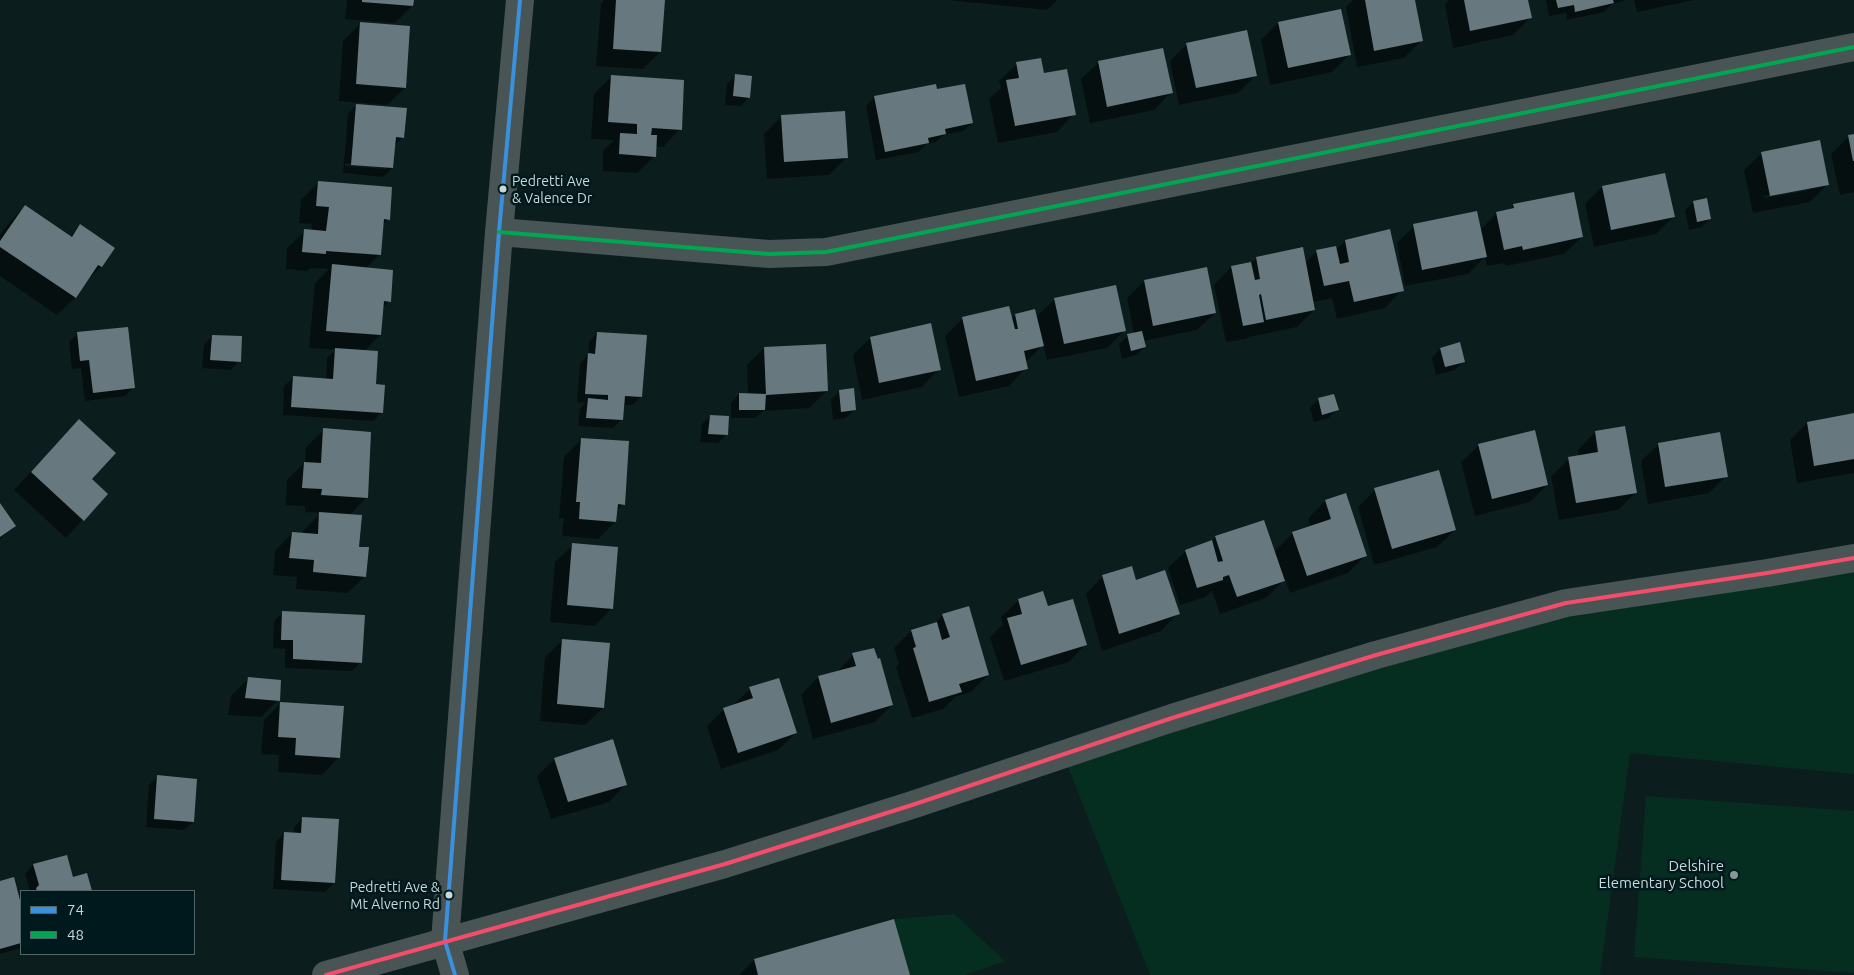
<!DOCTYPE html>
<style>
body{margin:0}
#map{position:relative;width:1854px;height:975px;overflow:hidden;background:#0c1d1e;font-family:Ubuntu,sans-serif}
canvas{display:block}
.legend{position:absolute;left:20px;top:890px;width:175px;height:65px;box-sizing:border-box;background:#00191c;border:1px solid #506668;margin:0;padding:6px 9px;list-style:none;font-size:15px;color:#c9d9da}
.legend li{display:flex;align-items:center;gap:10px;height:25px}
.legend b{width:25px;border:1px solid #506668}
</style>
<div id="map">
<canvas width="1854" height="975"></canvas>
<ul class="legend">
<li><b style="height:6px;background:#3a90db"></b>74</li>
<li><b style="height:6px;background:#00a651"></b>48</li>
</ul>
</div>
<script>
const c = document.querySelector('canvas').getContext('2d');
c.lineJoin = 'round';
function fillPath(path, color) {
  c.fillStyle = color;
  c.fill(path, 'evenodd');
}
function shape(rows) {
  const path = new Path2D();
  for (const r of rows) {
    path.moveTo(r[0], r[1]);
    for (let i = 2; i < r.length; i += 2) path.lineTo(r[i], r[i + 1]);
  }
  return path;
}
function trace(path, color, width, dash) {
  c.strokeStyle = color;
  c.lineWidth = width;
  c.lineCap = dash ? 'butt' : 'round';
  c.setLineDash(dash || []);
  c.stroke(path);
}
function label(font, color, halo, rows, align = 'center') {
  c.font = font + ' Ubuntu,sans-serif';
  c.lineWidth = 5;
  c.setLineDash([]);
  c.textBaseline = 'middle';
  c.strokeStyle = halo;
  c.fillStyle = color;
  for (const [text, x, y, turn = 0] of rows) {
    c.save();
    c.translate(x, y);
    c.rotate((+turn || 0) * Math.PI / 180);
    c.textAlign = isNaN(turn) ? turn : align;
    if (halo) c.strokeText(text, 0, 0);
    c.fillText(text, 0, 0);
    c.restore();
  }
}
const green = shape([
 [1854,558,1854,774,1630,753,1600,975,1150,975,1063,754,1376,655],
 [1646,796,1854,811,1854,973,1634,957],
 [954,914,1005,961,965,975,910,975,894,919]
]);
const shadow = shape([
 [347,0,413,0,412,6,395,23,345,19],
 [604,0,664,0,660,52,643,69,596,66,601,4],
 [947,0,1057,0,1047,10],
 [1353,0,1414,0,1421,41,1404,58,1357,67,1346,7],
 [1449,0,1526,0,1530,18,1513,35,1453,48,1445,4],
 [1546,0,1626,0,1612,4,1604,12,1567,20,1566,13,1549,16],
 [1634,0,1694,0,1637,12],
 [361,23,405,88,387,105,339,101,343,41],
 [1278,23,1349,55,1332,72,1270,85,1261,40],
 [1187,44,1256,75,1238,93,1179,105,1170,61],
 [1099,62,1171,92,1154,110,1090,123,1081,79],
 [1017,64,1074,114,1057,132,998,143,989,99,1001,88,999,81],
 [612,76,680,129,663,147,655,146,655,156,637,173,603,171,603,151,614,140,591,139,594,94],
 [735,76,749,97,741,106,725,105,727,84],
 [936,91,972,123,963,131,943,135,936,142,926,144,919,152,876,160,866,106,874,98],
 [356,105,403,137,394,146,392,168,383,177,343,173,348,114],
 [345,163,386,167,386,169,345,166],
 [782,116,847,157,829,175,767,179,764,134],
 [1854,135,1854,192,1840,195,1831,154,1849,136],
 [1762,153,1828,184,1810,202,1753,213,1744,170],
 [1809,187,1809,190,1764,198,1764,196],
 [319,182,388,219,382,226,380,254,365,269,389,301,382,309,380,335,363,352,375,385,381,413,373,421,283,415,284,386,293,378,326,380,327,358,336,350,309,348,315,283,329,269,310,268,307,271,286,269,287,248,305,231,311,231,312,224,299,223,301,200],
 [1602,187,1674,216,1656,234,1594,247,1585,204],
 [1694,202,1710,219,1701,227,1689,230,1685,210],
 [1514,205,1582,237,1564,254,1506,266,1505,263,1487,266,1485,257,1468,274,1405,286,1397,243,1414,226,1480,230,1497,213,1509,210],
 [25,206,69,237,81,226,113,248,101,267,85,282,75,298,57,315,0,276,0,235,8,224],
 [1345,241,1402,290,1385,308,1337,319,1332,298,1313,302,1314,310,1297,327,1249,337,1249,336,1246,339,1226,342,1214,285,1231,267,1251,263,1257,258,1305,263,1317,251,1336,250],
 [1144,281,1215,313,1197,330,1143,341,1145,347,1136,355,1122,359,1119,344,1128,335,1134,334,1127,298],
 [1055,299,1125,330,1107,348,1047,360,1043,345,1025,363,1026,368,1009,386,959,397,945,336,962,319,1008,308,1011,319,1015,315,1034,311,1036,317],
 [597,333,641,397,632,405,623,405,622,419,613,428,578,426,580,408,586,403,577,402,580,363,588,355,589,342],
 [77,334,134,387,125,396,85,401,81,368,72,369,69,342],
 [212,336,239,361,231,370,202,368,204,345],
 [870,338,939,369,922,387,862,400,853,355],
 [764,348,827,391,809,408,763,411,755,418,731,418,731,403,739,394,748,395,747,365],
 [1440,349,1463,361,1455,370,1436,375,1432,358],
 [840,391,854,410,846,418,833,420,831,399],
 [1333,395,1337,409,1329,418,1314,422,1310,408,1318,400],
 [1854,415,1854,473,1797,483,1790,440,1807,423],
 [710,416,727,434,718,443,700,442,702,424],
 [324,430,367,497,349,516,365,576,348,593,296,589,297,577,273,575,275,551,292,533,302,534,303,531,321,513,305,512,305,506,286,505,287,480,305,462,306,447],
 [1595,432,1635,493,1618,510,1559,520,1551,476,1569,459,1579,457,1578,450],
 [62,438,90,479,106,494,66,538,14,490],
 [581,440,623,504,616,512,615,522,598,539,562,536,564,518,559,518,564,457],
 [1659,444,1726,476,1709,493,1648,504,1641,461],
 [1479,445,1547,485,1530,502,1475,516,1461,462],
 [1375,490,1455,530,1437,547,1374,565,1358,507],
 [1345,495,1365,556,1348,573,1290,593,1285,579,1266,598,1220,614,1212,591,1205,597,1180,605,1168,568,1186,551,1211,542,1216,537,1274,552,1293,533,1311,527,1308,519,1325,501],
 [0,505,15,526,0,539],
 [573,545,612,608,595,626,550,622,555,562],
 [1103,576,1135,581,1178,613,1161,631,1102,651,1086,594],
 [1019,600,1047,608,1086,644,1069,662,1004,681,990,637,1003,624,1001,617],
 [283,612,361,662,352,671,285,668,285,649,273,648,274,621],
 [943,615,988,675,971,692,955,697,943,709,912,718,896,667,899,664,894,648,911,631,934,624],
 [563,640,603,708,585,725,540,721,545,657],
 [853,655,892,705,875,722,813,739,801,695,818,677,836,673],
 [248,679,278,700,261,717,228,715,231,696],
 [750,689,796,733,778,750,721,769,707,726,724,709,732,706],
 [281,703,339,757,322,775,278,772,279,755,261,754,264,720],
 [555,759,626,784,609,802,551,819,537,776],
 [158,776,193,822,184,830,146,827,149,785],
 [303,818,334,883,325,892,273,889,276,842,284,833,294,834,294,827],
 [66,856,72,878,86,874,91,891,30,891,25,874,33,865],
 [13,878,21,908,21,948,0,954,0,882],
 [893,921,909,975,739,975,754,960]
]);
const building = shape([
 [362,0,414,0,413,6,362,2],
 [616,0,665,0,661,52,613,49],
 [1365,0,1415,0,1423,41,1374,51],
 [1464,0,1528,0,1532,18,1470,31],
 [1556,0,1613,0,1614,3,1575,12,1574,5,1558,8],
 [1341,9,1351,55,1288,68,1278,22],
 [360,22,410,26,406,88,356,84],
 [1247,30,1257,76,1196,88,1186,43],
 [1163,48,1173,93,1107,107,1098,61],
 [1041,58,1044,73,1067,69,1076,115,1015,126,1006,80,1019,78,1016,62],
 [735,74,752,76,750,98,733,96],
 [611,75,684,80,682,130,652,128,651,135,657,135,656,157,619,154,620,133,637,134,637,124,608,122],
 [936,84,937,89,965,84,973,123,945,129,946,134,928,138,929,143,885,152,874,96],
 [356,104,407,108,404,138,396,137,393,168,351,165],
 [845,111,848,158,784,162,781,115],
 [1854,134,1854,161,1853,161,1848,135],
 [1820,140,1829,185,1770,196,1761,152],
 [1665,173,1675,217,1611,230,1602,186],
 [318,181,392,187,390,220,384,219,381,255,326,251,326,254,302,252,304,229,326,231,329,207,316,206],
 [1574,192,1583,237,1523,250,1522,246,1504,250,1496,212,1514,208,1513,204],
 [1707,198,1711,219,1697,222,1693,201],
 [25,205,72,237,80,224,115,248,102,267,98,265,76,298,0,247,0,241],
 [1477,211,1487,257,1422,270,1413,224],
 [1390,229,1404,291,1354,302,1349,281,1324,286,1316,250,1336,246,1340,264,1349,262,1345,240],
 [1303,247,1315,310,1266,320,1261,294,1259,295,1264,322,1243,326,1231,266,1251,262,1255,280,1260,279,1256,257],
 [332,264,393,270,391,302,384,301,381,335,326,331],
 [1207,267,1216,313,1153,326,1144,280],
 [1116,285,1126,331,1064,344,1054,298],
 [1009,306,1015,329,1018,329,1015,314,1035,309,1044,346,1024,351,1028,369,976,381,962,317],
 [931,323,941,370,879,383,870,337],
 [128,327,135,388,93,393,89,360,80,361,77,332],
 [1142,331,1146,347,1131,351,1127,334],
 [597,332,647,335,642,397,625,396,623,420,586,418,588,398,608,400,608,395,585,394,588,353,595,354],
 [212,335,242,336,241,362,210,360],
 [1460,342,1465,362,1445,367,1440,348],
 [826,344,828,391,766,395,764,347],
 [335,348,378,351,376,384,385,385,383,413,291,407,293,376,333,379],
 [854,388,856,410,841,412,839,390],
 [739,393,766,394,765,410,739,410],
 [1334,394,1339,410,1322,415,1318,398],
 [1854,413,1854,459,1814,466,1807,422],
 [710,415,729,416,728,435,708,434],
 [79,419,116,453,92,479,108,494,84,521,31,472],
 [1625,426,1637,493,1576,503,1568,457,1598,452,1595,431],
 [323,428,371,432,368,498,321,495,322,489,302,488,304,462,321,463],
 [1535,430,1548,485,1492,499,1478,444],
 [1720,432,1728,477,1665,487,1658,443],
 [581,438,629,441,625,505,618,504,616,522,579,519,580,502,576,502],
 [1439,470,1456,530,1392,549,1374,488],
 [1346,493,1367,556,1307,576,1292,532,1331,519,1325,500],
 [0,503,16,526,0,537],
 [319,512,362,515,359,547,369,547,366,577,313,572,314,560,289,558,292,532,318,534],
 [1264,520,1285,581,1237,597,1229,575,1223,577,1223,580,1197,588,1185,550,1212,540,1218,562,1223,561,1215,536],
 [572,543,618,547,613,609,567,605],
 [1132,566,1136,580,1165,570,1180,614,1119,634,1102,575],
 [1043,591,1048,606,1073,599,1087,645,1021,665,1007,618,1022,614,1018,599],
 [969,606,989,675,959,684,962,692,929,702,913,648,916,647,911,630,937,622,942,640,950,637,942,614],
 [282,611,365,615,362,663,293,659,293,640,281,640],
 [562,639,610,643,604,708,557,704],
 [874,648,878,659,880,658,893,705,831,723,818,676,856,666,852,653],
 [248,677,281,680,280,701,245,698],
 [779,678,797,733,738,753,723,708,753,698,749,687],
 [280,702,344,706,340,758,295,755,296,738,278,737],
 [613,739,627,785,568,802,554,758],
 [157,775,197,779,194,822,154,819],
 [302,817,339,819,335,883,281,880,284,832,301,833],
 [67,855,73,877,87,873,92,891,37,891,36,888,39,885,33,864],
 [14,877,21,904,21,943,0,949,0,881],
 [894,919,910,975,758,975,754,959]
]);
const minor = shape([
 [499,232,769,254,826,252,1854,47],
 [326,975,725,864,912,805,1172,718,1376,655,1566,603,1767,573,1854,558],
 [455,975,445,941,499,232,520,0]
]);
const bus1 = shape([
 [455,975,445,941,499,232,520,0]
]);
const bus2 = shape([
 [499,232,769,254,826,252,1854,47]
]);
const bus3 = shape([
 [326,975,725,864,912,805,1172,718,1376,655,1566,603,1767,573,1854,558]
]);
const markers = [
 [503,189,4.5,"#c9d9da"],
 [1734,875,5,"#879798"],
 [449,895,4.5,"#c9d9da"]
];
const busNames = [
 ["Pedretti Ave",512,181],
 ["& Valence Dr",512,198],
 ["Pedretti Ave &",440,887,"right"],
 ["Mt Alverno Rd",440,904,"right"]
];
const poiNames = [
 ["Delshire",1724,866],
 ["Elementary School",1724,883]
];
fillPath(green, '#052e20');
fillPath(shadow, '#0007');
fillPath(building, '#67797e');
trace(minor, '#495455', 28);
trace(bus1, '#3a90db', 4);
trace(bus2, '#00a651', 4);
trace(bus3, '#f44d6c', 4);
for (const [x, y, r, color] of markers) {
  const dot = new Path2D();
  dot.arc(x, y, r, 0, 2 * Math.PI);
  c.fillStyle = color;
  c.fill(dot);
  trace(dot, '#00191c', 2);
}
label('14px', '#c9d9da', '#00191c', busNames, 'left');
label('15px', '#c9d9da', '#00191c', poiNames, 'right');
</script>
